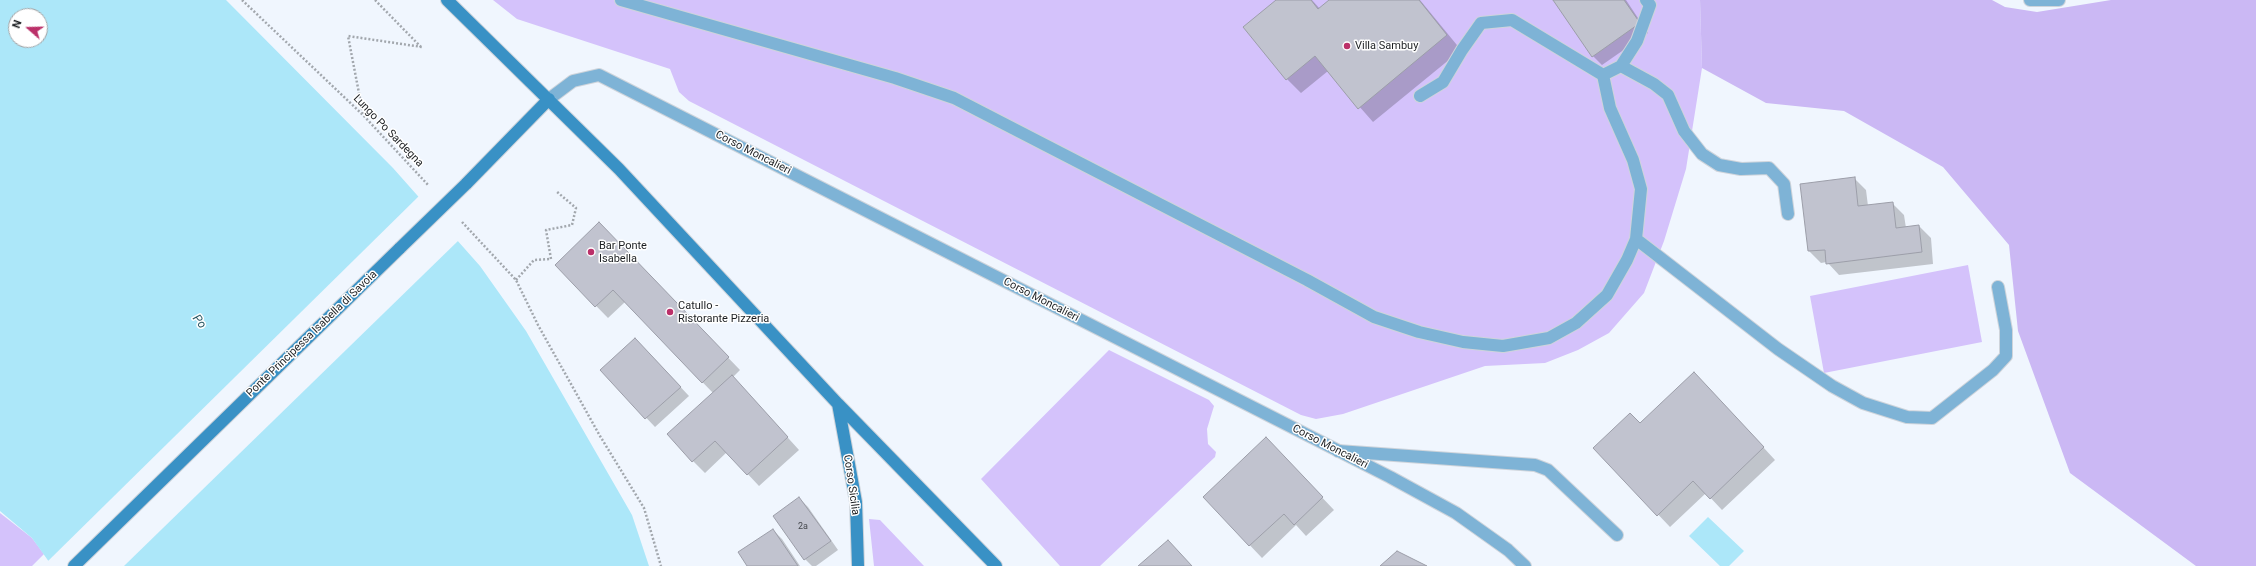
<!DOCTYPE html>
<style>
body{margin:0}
#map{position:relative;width:2256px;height:566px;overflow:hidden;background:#f0f6fe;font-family:Roboto,sans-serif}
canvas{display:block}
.north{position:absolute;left:8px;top:8px;width:40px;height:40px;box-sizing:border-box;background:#fff;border:1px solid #a4a5a7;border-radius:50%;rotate:290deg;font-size:11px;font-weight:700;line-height:16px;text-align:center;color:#1c1f22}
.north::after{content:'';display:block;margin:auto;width:14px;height:18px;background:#bb3069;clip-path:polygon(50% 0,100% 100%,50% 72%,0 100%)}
</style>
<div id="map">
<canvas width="2256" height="566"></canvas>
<div class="north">N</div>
</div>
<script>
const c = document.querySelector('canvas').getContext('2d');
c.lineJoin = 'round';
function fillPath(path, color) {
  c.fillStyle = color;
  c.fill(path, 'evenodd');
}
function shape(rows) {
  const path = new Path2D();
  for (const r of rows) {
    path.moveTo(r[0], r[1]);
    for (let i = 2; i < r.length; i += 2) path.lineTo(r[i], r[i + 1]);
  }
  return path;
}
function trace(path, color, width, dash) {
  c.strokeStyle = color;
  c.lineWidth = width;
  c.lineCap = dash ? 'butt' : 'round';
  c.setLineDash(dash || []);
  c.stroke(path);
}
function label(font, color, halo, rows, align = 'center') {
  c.font = font + ' Roboto,sans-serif';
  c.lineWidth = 3;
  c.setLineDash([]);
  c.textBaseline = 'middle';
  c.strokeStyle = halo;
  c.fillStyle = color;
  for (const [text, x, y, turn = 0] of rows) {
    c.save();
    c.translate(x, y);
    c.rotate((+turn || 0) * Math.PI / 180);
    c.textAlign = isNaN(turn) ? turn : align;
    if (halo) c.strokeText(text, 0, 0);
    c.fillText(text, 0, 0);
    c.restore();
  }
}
const green = shape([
 [493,0,1700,0,1702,68,1686,169,1664,241,1644,293,1609,333,1578,350,1545,363,1485,366,1343,414,1316,419,1301,415,689,101,679,92,670,69,517,19],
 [1968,265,1982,342,1824,373,1810,296],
 [1109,350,1209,400,1214,406,1207,429,1208,444,1216,452,1215,457,1100,566,1060,566,981,479],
 [0,513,32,538,44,554,32,566,0,566],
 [869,519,880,520,924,566,874,566]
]);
const forest = shape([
 [1700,0,1992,0,2005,7,2037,12,2111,0,2256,0,2256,566,2196,566,2070,473,2018,331,2009,245,1943,167,1844,111,1766,103,1702,68]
]);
const water = shape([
 [0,0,226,0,393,168,480,266,526,331,632,515,649,566,52,566,32,538,0,511],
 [16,16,40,16,40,40,16,40],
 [1708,517,1744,551,1729,566,1720,566,1689,536]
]);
const pier = shape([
 [420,195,459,240,124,566,50,566,47,562]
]);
const shadow = shape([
 [1278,0,1312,0,1320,9,1331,0,1420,0,1461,50,1373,122,1328,71,1301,93,1287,79],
 [1555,0,1626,0,1648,33,1602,65,1593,56],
 [1854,178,1866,190,1868,206,1892,203,1904,215,1906,228,1919,226,1931,238,1933,264,1839,275,1827,262,1821,263,1809,251,1801,185],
 [611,236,740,370,733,377,799,450,759,486,727,452,705,473,693,461,713,393,625,302,608,318,556,265],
 [644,348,689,396,655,427,602,371],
 [1706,385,1775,460,1722,510,1706,493,1670,527,1595,448],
 [1278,451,1334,510,1306,536,1296,525,1262,558,1204,497],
 [799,498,808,507,838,550,816,566,812,566,805,559],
 [773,530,782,539,800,566,749,566]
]);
const building = shape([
 [1276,0,1311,0,1318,9,1329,0,1419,0,1447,35,1358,109,1315,56,1286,80,1243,27,1276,0],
 [1553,0,1624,0,1640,23,1592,57,1553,0],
 [1855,177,1858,206,1893,202,1896,228,1919,225,1922,252,1826,264,1825,250,1808,251,1800,184,1855,177],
 [599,222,729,357,702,383,613,290,595,307,555,265,599,222],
 [635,338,681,387,645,419,600,370,635,338],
 [1694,372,1764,447,1710,499,1693,481,1657,516,1593,448,1630,413,1640,423,1694,372],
 [732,375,788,437,747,475,715,441,692,462,667,434,732,375],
 [1266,437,1323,497,1294,525,1284,514,1249,546,1203,497,1266,437],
 [799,497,831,541,804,560,773,516,799,497],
 [773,529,798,566,747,566,738,552,773,529],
 [1168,540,1192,566,1138,566,1168,540],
 [1397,551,1427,566,1380,566,1397,551]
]);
const path = shape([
 [242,0,363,115,429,186],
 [375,0,421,47],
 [363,114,348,36,422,47],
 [462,222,516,280,538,325,600,436,644,508,661,566],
 [516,280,534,260,551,259,546,230,572,225,576,208,556,191]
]);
const lane = shape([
 [621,0,895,78,954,98,1307,280,1374,317,1419,332,1463,342,1503,346,1549,338,1576,323,1607,295,1627,260,1636,239,1641,189,1633,160,1610,108,1603,75,1512,20,1481,23,1462,50,1443,82,1420,96],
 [2030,0,2059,0],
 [1621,66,1654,84,1668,95,1684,131,1702,154,1719,165,1741,169,1769,168,1784,184,1788,214],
 [1603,75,1621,66,1637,41,1650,5,1646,0],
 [1636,239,1778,349,1832,386,1863,403,1907,417,1932,418,1993,370,2006,356,2006,330,1998,287],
 [1338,451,1535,465,1548,470,1617,535]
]);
const street = shape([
 [549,99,573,81,599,75,1390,477,1456,513,1508,550,1525,566]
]);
const secondary = shape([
 [447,0,619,169,838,404,996,566],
 [466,184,549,99],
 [838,404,856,502,858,566],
 [74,566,400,248]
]);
const secondaryBridge = shape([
 [400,248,466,184]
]);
const markers = [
 [1347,46,4,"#bb3069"],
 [591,252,4,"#bb3069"],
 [670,312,4,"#bb3069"]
];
const numberNames = [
 ["2a",803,527]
];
const poiNames = [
 ["Villa Sambuy",1355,46],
 ["Bar Ponte",599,246],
 ["Isabella",599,259],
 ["Catullo -",678,306],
 ["Ristorante Pizzeria",678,319]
];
const streetNames = [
 ["Lungo Po Sardegna",388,131,46],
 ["Corso Moncalieri",753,153,27],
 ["Corso Moncalieri",1041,300,27],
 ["Ponte Principessa Isabella di Savoia",312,334,-44],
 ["Corso Moncalieri",1330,447,27],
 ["Corso Sicilia",851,485,82]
];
const waterNames = [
 ["Po",199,322,52]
];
fillPath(green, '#d4c2fb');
fillPath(forest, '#cbb8f4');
fillPath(water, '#ace7f9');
fillPath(pier, '#f0f6fe');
fillPath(shadow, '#0003');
fillPath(building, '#c1c3cf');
trace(building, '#9c9ea9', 1);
trace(lane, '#ced4db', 14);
trace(street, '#ced4db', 14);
trace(secondary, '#ced4db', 14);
trace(path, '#a2a7ad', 2.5, [2, 2]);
trace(lane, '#7eb3d6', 12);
trace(street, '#7eb3d6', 12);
trace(secondary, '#3991c5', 12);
trace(secondaryBridge, '#ced4db', 14, []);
trace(secondaryBridge, '#3991c5', 12);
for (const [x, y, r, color] of markers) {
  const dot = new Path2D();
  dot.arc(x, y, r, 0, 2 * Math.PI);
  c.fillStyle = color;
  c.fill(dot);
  trace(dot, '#fff', 1.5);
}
label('9px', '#45484d', null, numberNames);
label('11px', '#1c1f22', '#fff', poiNames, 'left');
label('11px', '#1c1f22', '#fff', streetNames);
label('italic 12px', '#295865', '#fff', waterNames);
</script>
